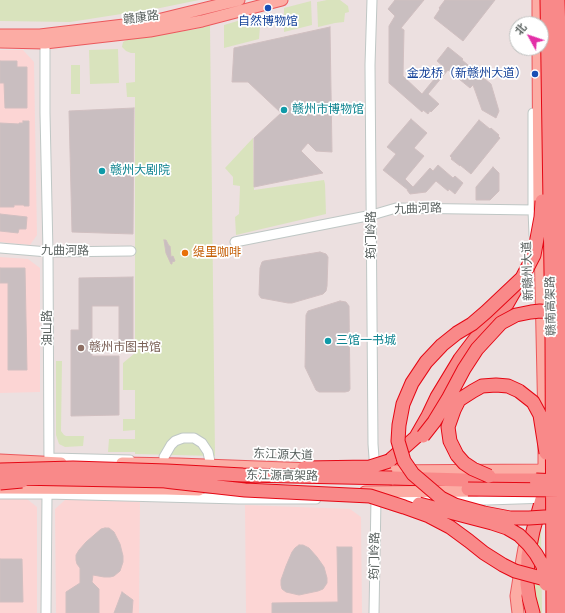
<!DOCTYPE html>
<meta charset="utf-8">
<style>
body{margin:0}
#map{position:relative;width:565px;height:613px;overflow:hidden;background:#ece0e0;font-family:Manrope,"Noto Sans SC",sans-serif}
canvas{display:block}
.north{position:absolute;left:509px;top:16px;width:40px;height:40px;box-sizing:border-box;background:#fff;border:1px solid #bdc0bf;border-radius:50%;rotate:310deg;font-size:11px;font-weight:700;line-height:16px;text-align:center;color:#59615f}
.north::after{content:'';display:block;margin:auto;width:14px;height:18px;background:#e32ea7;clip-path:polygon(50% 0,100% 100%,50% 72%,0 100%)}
</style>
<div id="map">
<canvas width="565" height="613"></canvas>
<div class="north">北</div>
</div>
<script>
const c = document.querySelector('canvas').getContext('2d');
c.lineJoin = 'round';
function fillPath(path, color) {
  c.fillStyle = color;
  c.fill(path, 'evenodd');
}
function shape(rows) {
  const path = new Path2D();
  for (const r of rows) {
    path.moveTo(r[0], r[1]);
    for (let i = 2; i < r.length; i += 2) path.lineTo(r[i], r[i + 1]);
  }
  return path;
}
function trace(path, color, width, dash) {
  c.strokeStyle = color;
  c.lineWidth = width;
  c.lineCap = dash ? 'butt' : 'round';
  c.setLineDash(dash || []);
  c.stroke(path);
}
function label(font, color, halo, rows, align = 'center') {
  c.font = font + ' Manrope,"Noto Sans SC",sans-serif';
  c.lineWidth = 3.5;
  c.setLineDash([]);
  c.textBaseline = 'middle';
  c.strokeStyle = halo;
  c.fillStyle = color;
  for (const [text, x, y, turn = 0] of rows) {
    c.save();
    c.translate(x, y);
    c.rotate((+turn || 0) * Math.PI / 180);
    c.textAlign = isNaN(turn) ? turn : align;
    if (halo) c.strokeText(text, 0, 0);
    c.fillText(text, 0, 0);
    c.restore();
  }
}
const commercial = shape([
 [0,50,23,50,34,62,37,235,30,245,0,242],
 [0,257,28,259,40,268,40,392,0,393],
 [0,498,27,499,37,507,37,613,0,613],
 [65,500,140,500,139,613,56,613,55,509],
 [245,505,350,509,361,517,362,613,246,613]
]);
const green = shape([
 [0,0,199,0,160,8,70,22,0,21],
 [327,0,340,0,348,6,349,12,345,13,344,22,335,23,318,27,317,2],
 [311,1,312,25,284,32,284,8],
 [261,14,259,39,224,48,224,25],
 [210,25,215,456,135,454,135,452,108,452,109,439,135,439,135,430,123,431,123,419,135,419,135,390,123,390,123,363,135,353,135,97,127,97,126,83,135,82,135,53,131,53,126,51,122,47,123,42,129,39,137,38,197,29],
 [118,49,119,83,90,84,89,50],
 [71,65,80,65,80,94,71,94],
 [253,138,254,190,324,180,325,184,326,214,236,235,235,217,239,214,240,186,233,185,233,177,225,168],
 [56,361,62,361,61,431,64,435,66,436,84,436,83,446,65,447,59,444,56,435],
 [541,521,542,613,536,613,531,567]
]);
const building = shape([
 [395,0,424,0,401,28,404,30,403,76,422,94,444,67,437,61,448,47,463,59,462,60,491,84,499,111,496,118,482,110,473,85,470,88,448,70,428,94,439,104,431,112,430,111,428,114,423,110,422,112,389,83,389,26,395,16,388,9,395,0],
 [445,0,495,0,463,41,434,18,440,9,439,8,445,0],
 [330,27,332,152,316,151,308,143,301,151,323,173,254,187,254,138,281,113,248,82,232,82,234,48,330,27],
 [0,61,17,61,17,67,27,67,27,108,5,108,4,83,0,83,0,61],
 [134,108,133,234,72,232,69,111,134,108],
 [411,119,427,133,414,148,424,156,405,179,413,187,430,168,433,171,438,165,453,178,455,176,463,183,455,194,449,189,448,191,436,181,426,192,410,194,407,190,408,190,383,170,396,154,387,147,411,119],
 [479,120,490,129,491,128,499,135,498,136,500,138,471,174,460,165,460,166,451,159,452,158,450,156,479,120],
 [23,121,29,121,29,206,24,206,24,205,14,205,14,207,0,207,0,123,19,124,19,123,23,123,23,121],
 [493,167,499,173,499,191,490,200,476,200,476,187,493,167],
 [0,214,27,217,26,229,19,229,18,233,0,231,0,214],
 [164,240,166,240,169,246,170,246,171,257,173,256,175,261,172,262,172,264,171,264,166,253,164,240],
 [320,252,326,254,328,257,327,286,326,291,323,294,292,303,288,303,261,298,259,295,260,268,262,262,264,261,320,252],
 [0,268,25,268,27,370,8,370,8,283,0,283,0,268],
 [133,277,133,341,119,341,119,306,92,306,92,356,119,356,119,415,71,416,71,330,79,330,79,278,133,277],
 [340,301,346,302,349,306,350,389,349,391,345,392,319,392,316,390,305,367,306,315,308,311,340,301],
 [105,528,109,528,114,532,120,544,123,556,123,562,120,571,114,576,110,577,104,577,93,575,92,582,99,589,99,613,66,613,66,592,80,583,80,568,77,564,76,560,76,555,79,550,86,542,101,529,105,528],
 [299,545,303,545,309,548,317,557,324,567,327,578,327,583,323,589,318,591,299,595,286,592,282,589,281,585,281,580,286,566,292,552,295,548,299,545],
 [337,547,352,547,352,613,272,613,272,603,338,602,337,547],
 [0,559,22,559,23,602,0,602,0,559],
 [122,592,133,600,132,613,114,613,122,592]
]);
const minor = shape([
 [372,0,370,65,373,444,375,471],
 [45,43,45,113,48,252,49,468],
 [533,113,533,210,534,235],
 [235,242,372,215,396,208,533,210],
 [0,248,48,252,131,251],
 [52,458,130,460],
 [164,461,164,457,171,445,175,441,183,438,194,438,202,443,208,452,210,462],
 [0,494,47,494,239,499,316,499],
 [390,500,487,500,548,498],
 [46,613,47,494,48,482],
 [374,613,376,499]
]);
const major = shape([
 [538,0,538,24],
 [0,35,40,35,149,22,239,0],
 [0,42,45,43,150,31,202,21,282,0],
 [538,48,539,209],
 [540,242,544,425],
 [0,460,61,463],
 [122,463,178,464,312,469],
 [366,471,550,470],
 [0,488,166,489,199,490],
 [544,489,544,444],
 [365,492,477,491],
 [518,613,516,596,521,565,524,548]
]);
const highway = shape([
 [389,461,416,437,428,416,437,397,460,359,482,330,507,304,519,283],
 [392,478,464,480,536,480],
 [533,613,529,598,527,584,528,556,533,531,544,492]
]);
const highwayBridge = shape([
 [547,0,552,340,553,613],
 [558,0,561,103,564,521,564,613],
 [542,201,541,217,534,255,522,278,486,312,472,324,457,333,442,345,426,362,412,383,403,404,399,425,398,441,404,461,413,474,441,498,455,505,484,513,510,518,529,518,560,516],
 [423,436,434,422,448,399,464,369,477,349,501,323,516,315,531,312,540,311,550,312,560,315],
 [304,468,370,467,389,461],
 [0,470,73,468,167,471,243,475,392,478],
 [489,476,473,469,464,463,457,455,450,441,448,427,454,410,459,400,473,391,482,386,496,385,508,386,519,391,533,402,540,415,546,453],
 [14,478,172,481],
 [536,480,559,481],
 [164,481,245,490,370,496,404,507,429,516,450,527,469,541,484,553,503,565,515,571,541,578,561,579],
 [0,483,22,481],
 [468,489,560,490],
 [419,504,492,523,507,528,519,535,529,545,536,554,543,566,546,584]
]);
const markers = [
 [268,8,4,"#1a4fb4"],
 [535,74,4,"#1a4fb4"],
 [284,110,4,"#0f9aa8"],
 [102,171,4,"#0f9aa8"],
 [185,253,4,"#e8710a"],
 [328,341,4,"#0f9aa8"],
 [81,348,4,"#8d6e63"]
];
const streetNames = [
 ["赣康路",141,18,-8],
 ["九曲河路",418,209,-2],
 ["筠门岭路",372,235,-90],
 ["九曲河路",65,251,1],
 ["新赣州大道",528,271,-92],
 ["赣南高架路",551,306,-91],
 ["油山路",48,328,-90],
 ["东江源大道",283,455,2],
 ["东江源高架路",282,476,1],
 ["筠门岭路",375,556,-89]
];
const transitNames = [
 ["自然博物馆",268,22],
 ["金龙桥（新赣州大道）",527,74,"right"]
];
const cultureNames = [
 ["赣州市博物馆",292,110],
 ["赣州大剧院",110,171],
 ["三馆一书城",336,341]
];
const foodNames = [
 ["缇里咖啡",193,253]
];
const educationNames = [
 ["赣州市图书馆",89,348]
];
fillPath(commercial, '#fcd5d4');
fillPath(green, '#d9e3bd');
fillPath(building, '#c9bec0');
trace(building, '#d0bfc0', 1);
trace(minor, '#bfc7c5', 11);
trace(major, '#ec585c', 13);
trace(highway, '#e50714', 15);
trace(minor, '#fff', 9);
trace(major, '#fcaca4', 11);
trace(highway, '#f98989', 13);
trace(highwayBridge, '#e50714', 15, []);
trace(highwayBridge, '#f98989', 13);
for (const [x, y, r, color] of markers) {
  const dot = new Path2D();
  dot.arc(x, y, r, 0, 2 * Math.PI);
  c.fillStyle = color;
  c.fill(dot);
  trace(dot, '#fff', 1.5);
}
label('12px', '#59615f', '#fff', streetNames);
label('12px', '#164399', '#fff', transitNames);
label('12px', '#0d838f', '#fff', cultureNames, 'left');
label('12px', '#c56008', '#fff', foodNames, 'left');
label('12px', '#785e54', '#fff', educationNames, 'left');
</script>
